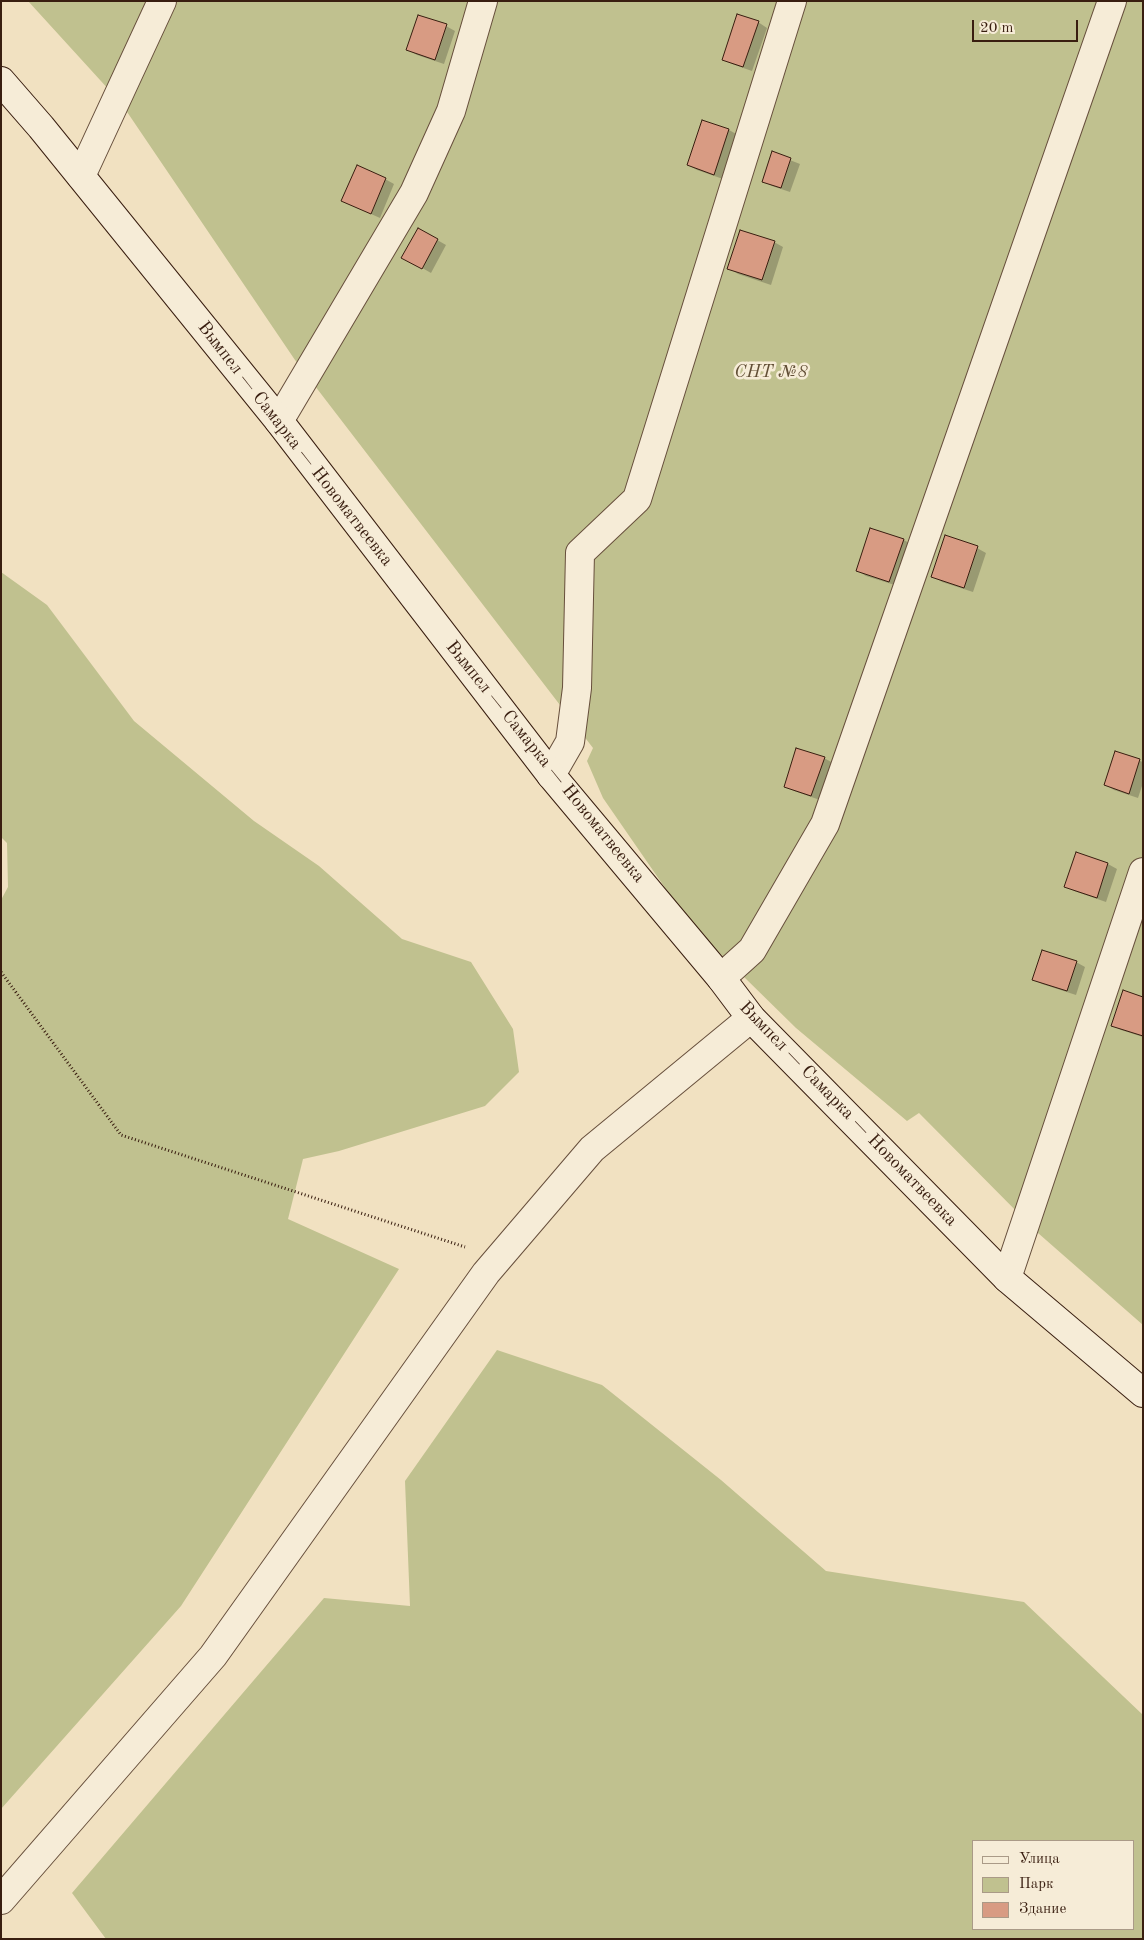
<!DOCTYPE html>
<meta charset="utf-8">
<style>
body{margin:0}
#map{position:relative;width:1144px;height:1940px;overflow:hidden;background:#f1e1c1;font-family:"Old Standard TT",serif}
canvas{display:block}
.frame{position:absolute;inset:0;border:2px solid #391e10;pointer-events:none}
.legend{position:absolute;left:972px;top:1840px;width:162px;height:90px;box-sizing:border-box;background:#f6ecd7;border:1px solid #aa9a87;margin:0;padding:6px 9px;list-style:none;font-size:15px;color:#391e10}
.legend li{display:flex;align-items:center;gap:10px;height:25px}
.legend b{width:25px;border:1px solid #aa9a87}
.scale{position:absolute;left:972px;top:20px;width:106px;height:22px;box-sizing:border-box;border:2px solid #391e10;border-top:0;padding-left:6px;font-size:15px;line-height:18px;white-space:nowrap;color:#391e10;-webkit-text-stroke:4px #f6ecd7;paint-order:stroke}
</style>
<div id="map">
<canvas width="1144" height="1940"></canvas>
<div class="frame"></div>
<ul class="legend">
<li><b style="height:6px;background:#f6ecd7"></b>Улица</li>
<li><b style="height:14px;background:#c0c18f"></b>Парк</li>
<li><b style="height:14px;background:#d89b83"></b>Здание</li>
</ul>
<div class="scale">20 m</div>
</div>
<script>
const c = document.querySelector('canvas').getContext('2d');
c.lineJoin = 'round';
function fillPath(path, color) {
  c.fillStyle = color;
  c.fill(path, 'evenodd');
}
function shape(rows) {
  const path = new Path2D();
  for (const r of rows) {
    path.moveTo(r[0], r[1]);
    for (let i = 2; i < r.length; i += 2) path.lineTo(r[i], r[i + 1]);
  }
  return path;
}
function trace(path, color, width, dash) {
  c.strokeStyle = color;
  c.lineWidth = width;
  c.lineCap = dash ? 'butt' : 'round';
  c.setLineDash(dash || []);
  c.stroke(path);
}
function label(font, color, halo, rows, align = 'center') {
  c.font = font + ' "Old Standard TT",serif';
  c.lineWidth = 5;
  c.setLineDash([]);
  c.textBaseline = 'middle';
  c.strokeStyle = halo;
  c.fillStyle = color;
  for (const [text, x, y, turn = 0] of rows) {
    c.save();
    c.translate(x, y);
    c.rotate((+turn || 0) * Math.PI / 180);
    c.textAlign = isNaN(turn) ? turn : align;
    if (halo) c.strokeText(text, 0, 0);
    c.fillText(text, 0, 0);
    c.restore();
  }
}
const green = shape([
 [28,1,1143,1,1143,1325,1038,1233,919,1113,907,1121,796,1028,690,924,603,798,587,761,593,748,295,360,121,103],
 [1,572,47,605,134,721,254,821,319,866,402,939,471,962,513,1029,519,1072,485,1106,339,1151,303,1159,288,1219,399,1269,181,1606,1,1809,1,900,8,887,7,843,1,837],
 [497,1350,602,1385,721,1480,826,1571,1024,1602,1143,1715,1143,1939,106,1939,72,1893,324,1598,410,1606,405,1481],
 [973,1841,1133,1841,1133,1929,973,1929]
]);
const shadow = shape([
 [758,22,767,28,752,71,732,64,723,59],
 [446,26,455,31,444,64,417,55,408,50],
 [702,121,729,130,738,135,723,179,697,170,688,165],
 [772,153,800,164,790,192,772,186,763,181],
 [385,179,394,184,380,218,342,201],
 [418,229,446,245,431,273,403,257],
 [774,242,783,247,771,285,738,274,729,268],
 [904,540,912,545,898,586,866,576,858,571],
 [977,548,986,553,973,592,942,582,933,576],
 [1116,753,1143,762,1143,783,1138,798,1114,790,1106,785],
 [824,758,833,763,820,800,794,791,785,786],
 [1076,853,1108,864,1117,869,1106,902,1074,891,1066,886],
 [1076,962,1085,967,1076,995,1042,984,1033,979],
 [1143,998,1143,1037,1121,1030,1113,1025]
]);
const building = shape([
 [737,14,759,21,743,67,722,60,737,14],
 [418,15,447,24,435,60,406,50,418,15],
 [702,120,729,129,714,175,687,165,702,120],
 [772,151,791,158,781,188,762,182,772,151],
 [357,165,386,178,371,214,341,201,357,165],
 [418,228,438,239,422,269,401,258,418,228],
 [740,230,775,241,762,280,727,269,740,230],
 [870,528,904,539,889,582,856,571,870,528],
 [945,535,978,546,964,588,931,577,945,535],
 [796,748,825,757,811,796,784,787,796,748],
 [1115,751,1140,759,1129,794,1104,785,1115,751],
 [1076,852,1108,863,1097,898,1064,887,1076,852],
 [1042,950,1077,961,1067,991,1032,980,1042,950],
 [1123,990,1143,997,1143,1036,1111,1026,1123,990]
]);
const path = shape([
 [1,972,121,1135,465,1247]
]);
const minor = shape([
 [81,176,162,1],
 [279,421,414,193,451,111,483,1],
 [551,775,570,742,577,688,580,553,637,499,792,1],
 [721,978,752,950,825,824,1112,1],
 [1007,1278,1143,872]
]);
const tertiary = shape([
 [1,1900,213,1656,486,1273,592,1149,751,1018]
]);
const secondary = shape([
 [1,81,41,127,279,421,551,775,721,978,751,1018,1007,1278,1143,1393]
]);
const parkNames = [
 ["СНТ №8",771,372]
];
const streetNames = [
 ["Вымпел — Самарка — Новоматвеевка",295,444,52],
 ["Вымпел — Самарка — Новоматвеевка",545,762,51],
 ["Вымпел — Самарка — Новоматвеевка",848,1114,46]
];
fillPath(green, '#c0c18f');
fillPath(shadow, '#0003');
fillPath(building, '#d89b83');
trace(building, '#391e10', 1);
trace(minor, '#674f3c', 30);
trace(tertiary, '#674f3c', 30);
trace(secondary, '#391e10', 30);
trace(path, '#391e10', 3, [1, 2.5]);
trace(minor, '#f6ecd7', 28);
trace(tertiary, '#f6ecd7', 28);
trace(secondary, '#f6ecd7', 28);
label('italic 18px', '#624f36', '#f6ecd7', parkNames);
label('18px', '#391e10', '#f6ecd7', streetNames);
</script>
